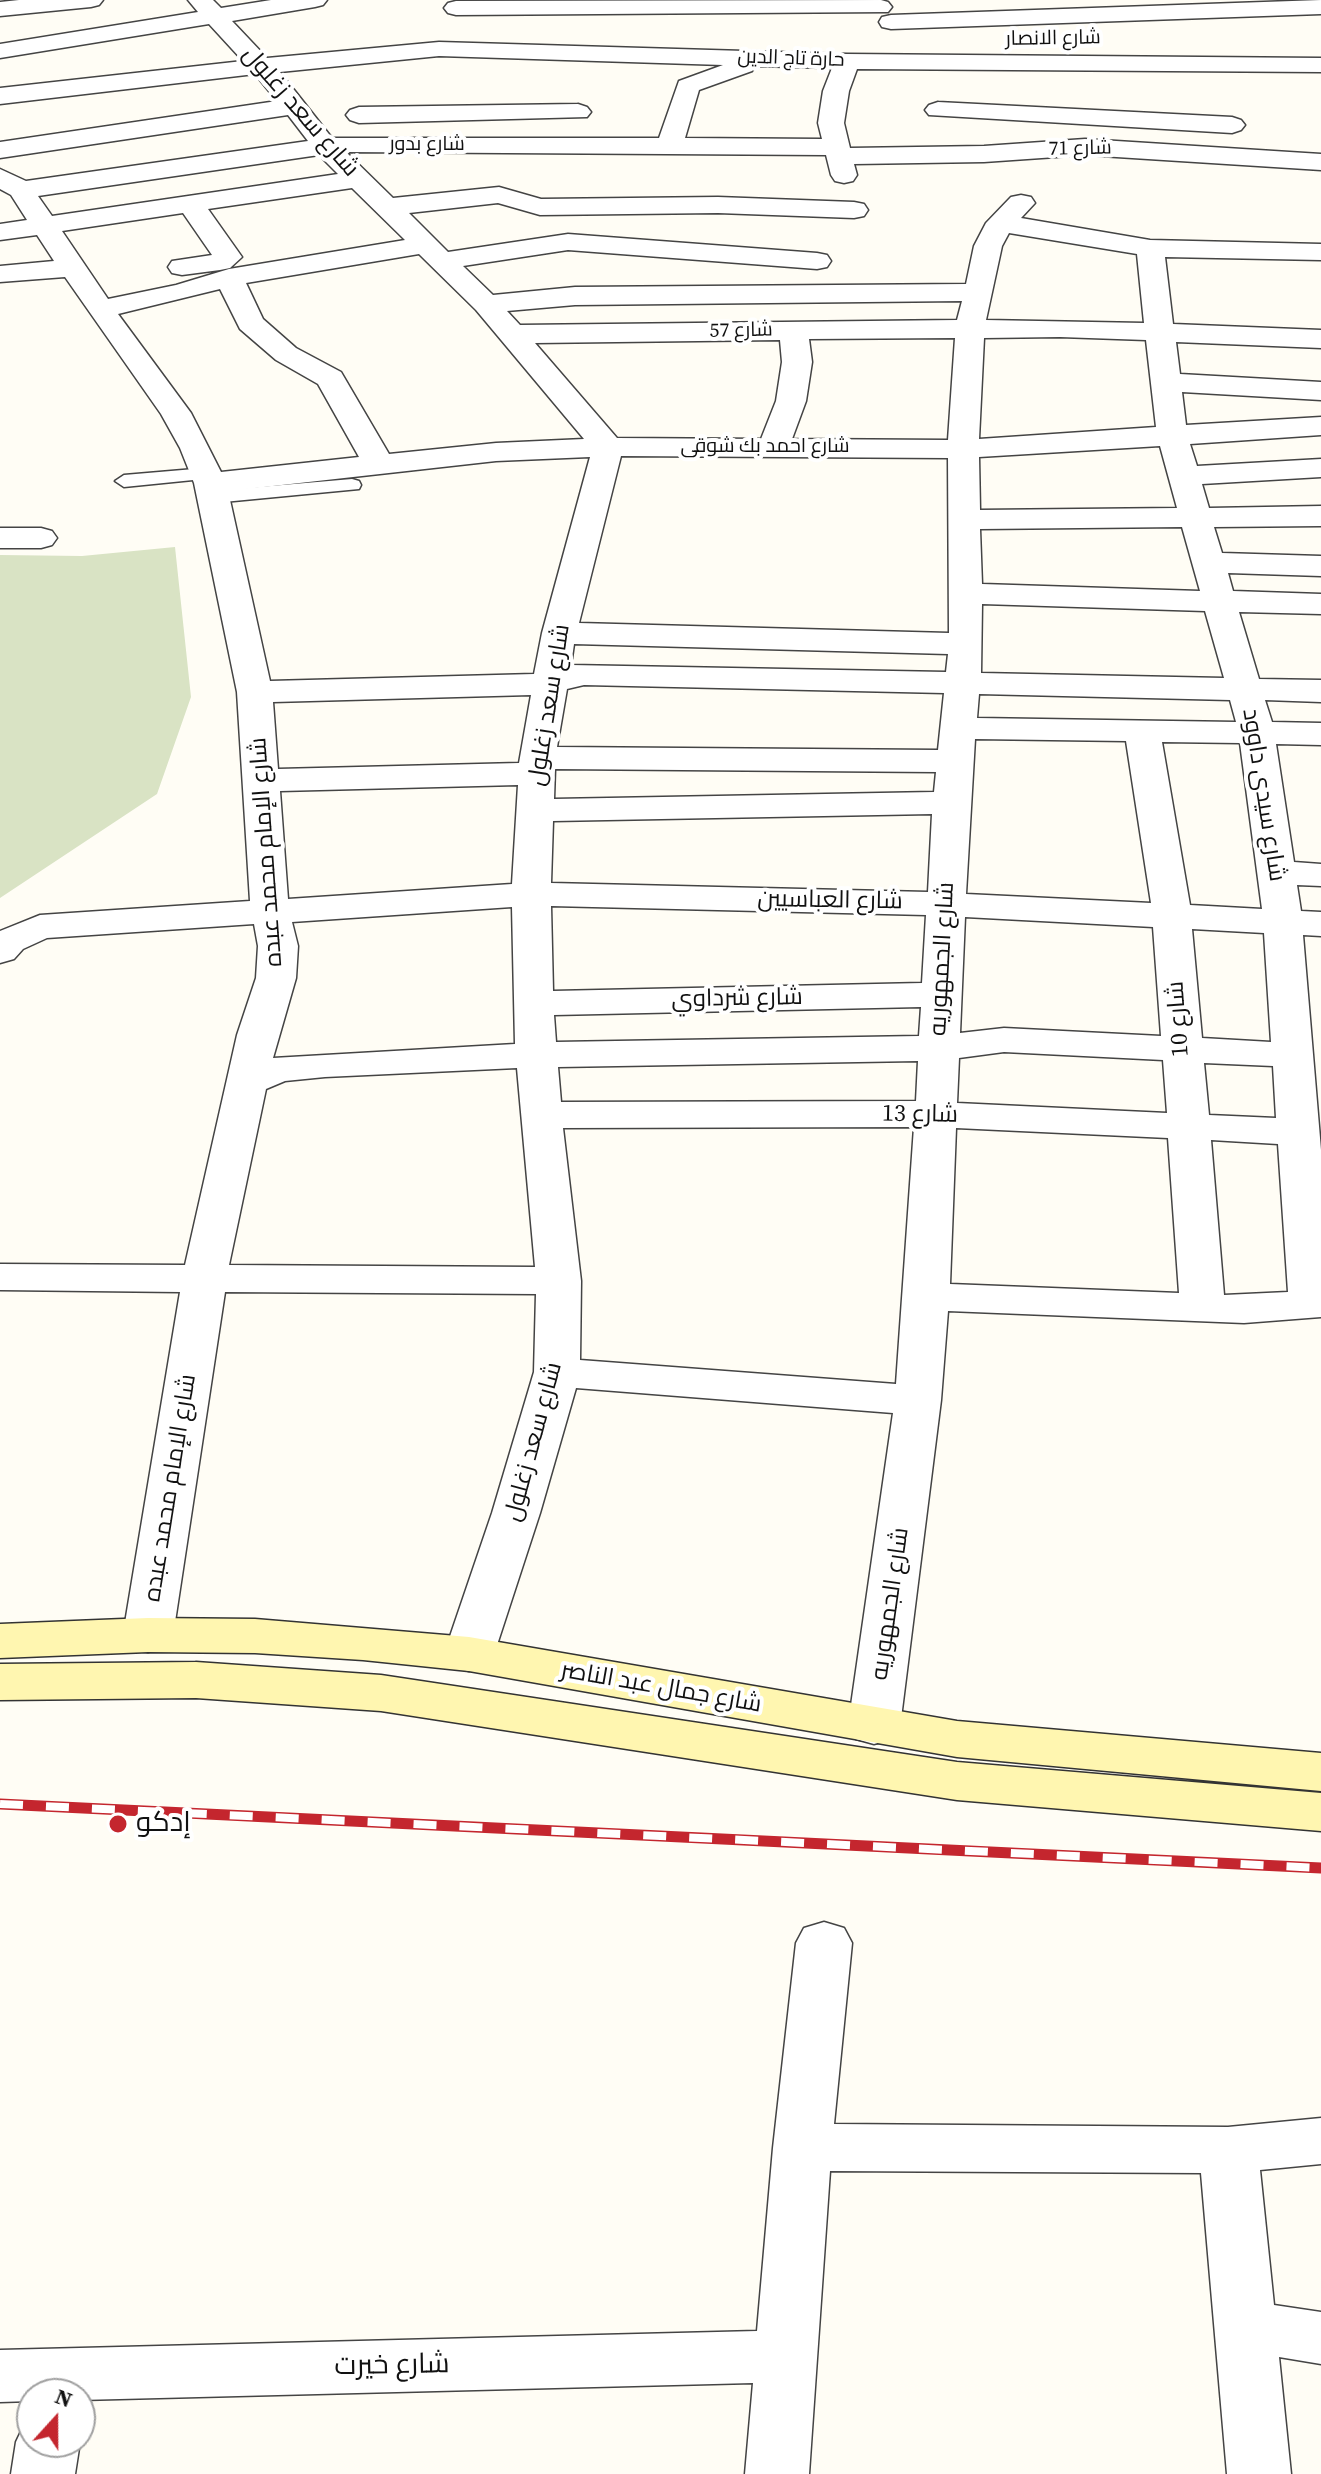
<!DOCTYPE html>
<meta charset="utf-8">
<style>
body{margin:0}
#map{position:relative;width:1321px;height:2474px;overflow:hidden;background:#fffdf5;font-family:"Source Serif 4",serif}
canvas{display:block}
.north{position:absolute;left:16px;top:2378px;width:80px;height:80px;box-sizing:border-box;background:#fff;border:2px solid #a0a0a0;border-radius:50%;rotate:21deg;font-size:22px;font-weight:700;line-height:32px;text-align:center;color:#111}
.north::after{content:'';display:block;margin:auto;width:28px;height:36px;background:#c4262e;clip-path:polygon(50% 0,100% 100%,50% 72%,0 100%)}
</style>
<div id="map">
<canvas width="1321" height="2474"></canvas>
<div class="north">N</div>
</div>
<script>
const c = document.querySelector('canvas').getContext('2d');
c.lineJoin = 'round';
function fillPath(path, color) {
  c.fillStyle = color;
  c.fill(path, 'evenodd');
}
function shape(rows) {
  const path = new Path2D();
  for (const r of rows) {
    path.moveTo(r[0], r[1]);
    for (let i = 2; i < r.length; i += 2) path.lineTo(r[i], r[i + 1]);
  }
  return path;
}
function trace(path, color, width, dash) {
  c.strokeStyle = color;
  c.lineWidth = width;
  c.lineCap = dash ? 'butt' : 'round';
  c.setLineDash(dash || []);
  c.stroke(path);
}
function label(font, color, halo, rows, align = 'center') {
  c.font = font + ' "Source Serif 4",Cairo,serif';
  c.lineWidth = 8;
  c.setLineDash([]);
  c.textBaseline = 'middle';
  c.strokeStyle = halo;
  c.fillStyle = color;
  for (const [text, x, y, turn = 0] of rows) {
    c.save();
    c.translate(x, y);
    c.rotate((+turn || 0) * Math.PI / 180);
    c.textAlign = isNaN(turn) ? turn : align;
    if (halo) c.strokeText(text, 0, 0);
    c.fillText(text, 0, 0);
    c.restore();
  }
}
const cemetery = shape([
 [175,547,191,697,157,794,0,898,0,555,82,556]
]);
const service = shape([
 [206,468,213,470,215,474,213,478,124,487,115,481,124,475,206,468],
 [352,479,359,481,361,485,359,489,213,503,204,497,213,491,352,479]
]);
const minor = shape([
 [19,0,103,0,99,5,91,7,0,16,0,2,19,0],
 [188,0,213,0,221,8,271,0,327,0,323,5,315,7,232,21,267,58,439,42,847,54,1321,58,1321,72,857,69,849,91,844,123,850,148,984,146,1085,139,1321,154,1321,170,1085,155,984,162,854,164,857,175,853,181,844,183,835,181,831,175,826,155,346,152,393,198,499,187,541,199,718,197,854,202,864,204,868,210,864,216,854,218,718,213,540,215,498,203,409,213,448,252,568,234,817,253,827,255,831,261,827,267,817,269,568,250,463,266,493,295,575,287,966,284,974,246,986,223,1011,197,1021,195,1031,197,1035,203,1021,218,1150,240,1321,244,1321,260,1165,257,1173,324,1321,330,1321,348,1176,342,1180,374,1321,382,1321,400,1182,392,1186,425,1321,417,1321,435,1190,444,1197,466,1321,459,1321,477,1202,484,1209,508,1321,506,1321,526,1214,527,1222,553,1321,556,1321,576,1228,573,1233,591,1321,594,1321,614,1239,612,1259,679,1321,680,1321,702,1265,700,1272,722,1321,723,1321,745,1276,744,1294,862,1321,864,1321,886,1297,885,1301,911,1321,912,1321,936,1303,935,1321,1150,1321,1317,1244,1323,948,1311,941,1400,900,1726,892,1739,874,1744,856,1739,848,1726,893,1413,576,1388,540,1513,494,1654,487,1666,469,1671,451,1666,444,1654,492,1513,534,1372,536,1294,225,1292,173,1635,166,1647,148,1652,130,1647,123,1635,180,1292,0,1290,0,1264,185,1265,237,1035,256,978,258,946,254,924,47,938,23,949,14,959,0,963,0,931,40,915,250,901,237,692,194,483,180,448,161,414,65,277,0,282,0,266,54,261,37,235,0,240,0,224,27,220,11,195,0,189,0,169,26,181,308,141,288,115,0,158,0,142,277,101,255,74,0,104,0,88,243,61,209,24,0,58,0,44,198,12,188,0],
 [439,56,723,65,679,81,659,138,332,138,280,72,439,56],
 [755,66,832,68,823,91,818,123,822,139,685,138,699,90,752,71,755,66],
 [319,155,338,174,52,216,38,196,319,155],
 [352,188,405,240,229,269,176,285,108,299,62,231,183,213,212,255,172,261,168,267,172,273,182,275,220,270,230,268,242,257,208,209,352,188],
 [1009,233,1137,254,1144,323,986,320,1002,246,1009,233],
 [419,254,476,310,584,439,496,443,389,454,341,372,296,348,263,319,246,283,419,254],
 [220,289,240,329,276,360,318,384,359,457,221,472,191,413,118,314,220,289],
 [962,301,957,320,520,325,507,311,575,305,962,301],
 [1060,337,1146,340,1156,427,979,439,984,338,1060,337],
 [955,338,948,440,792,439,806,401,812,362,809,339,955,338],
 [780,340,782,362,776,401,761,439,617,438,535,343,780,340],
 [1160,446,1177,508,980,510,979,457,1160,446],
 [621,456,948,458,949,633,579,623,621,456],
 [590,457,542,633,534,674,270,681,228,491,496,461,590,457],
 [1182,527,1200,591,982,584,980,529,1182,527],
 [982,604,1205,611,1224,678,981,673,982,604],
 [574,644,948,654,946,672,571,665,574,644],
 [584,685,944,693,938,750,557,747,567,689,584,685],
 [979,694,1230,700,1236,722,977,718,979,694],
 [531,695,519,763,278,769,273,702,531,695],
 [975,739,1126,741,1151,903,966,894,975,739],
 [1162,742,1240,743,1262,909,1190,905,1162,742],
 [555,769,936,772,934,792,554,799,555,769],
 [518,785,512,884,288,899,280,791,518,785],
 [932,814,928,892,551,883,553,821,932,814],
 [551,906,926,915,922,983,553,991,551,906],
 [512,907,515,1044,273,1058,296,978,298,946,292,922,512,907],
 [965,917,1153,927,1161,1036,1004,1028,960,1033,965,917],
 [1192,929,1264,933,1271,1042,1202,1038,1192,929],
 [921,1007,919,1036,556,1042,554,1015,921,1007],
 [1004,1052,1163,1060,1167,1113,957,1103,959,1058,1004,1052],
 [918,1061,916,1101,561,1102,558,1067,918,1061],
 [1204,1063,1273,1066,1276,1118,1209,1115,1204,1063],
 [517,1068,535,1267,229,1265,266,1089,285,1081,325,1077,517,1068],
 [914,1127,896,1384,580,1360,581,1281,563,1128,914,1127],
 [956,1128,1168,1138,1179,1293,950,1284,956,1128],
 [1211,1140,1278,1144,1288,1292,1224,1295,1211,1140],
 [881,0,888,2,892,7,888,12,456,15,448,13,444,8,448,3,456,1,881,0],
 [1321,0,1321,14,891,29,882,27,879,22,882,17,891,15,1321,0],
 [938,102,1232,117,1241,120,1245,125,1241,130,1232,133,929,115,925,110,929,105,938,102],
 [578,104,587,107,591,112,587,117,359,123,350,120,346,115,350,110,359,107,578,104],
 [0,528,41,528,52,531,57,538,52,545,41,548,0,548,0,528],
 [824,1922,844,1928,852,1943,834,2124,1228,2127,1321,2118,1321,2164,1260,2170,1274,2305,1321,2312,1321,2364,1279,2357,1291,2474,1227,2474,1201,2173,830,2171,809,2474,745,2474,753,2383,80,2400,80,2394,32,2394,32,2401,0,2402,0,2350,757,2331,773,2148,796,1943,804,1928,824,1922],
 [32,2420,32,2442,80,2442,75,2474,11,2474,16,2442,25,2423,32,2420]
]);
const secondary = shape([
 [148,1618,255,1619,469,1637,957,1721,1321,1753,1321,1791,957,1757,469,1671,363,1660,255,1653,148,1652,0,1658,0,1624,148,1618],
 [196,1662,381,1675,957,1762,1321,1793,1321,1831,957,1800,381,1711,196,1698,0,1700,0,1664,196,1662]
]);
const rail = shape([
 [0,1804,1321,1868]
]);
const markers = [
 [118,1824,10,"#c4262e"]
];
const farStreetnames = [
 ["شارع الانصار",1053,39,-1],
 ["حارة تاج الدين",791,59,2],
 ["شارع بدور",427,145],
 ["شارع 71",1080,149,-1],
 ["شارع 57",741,331,-1],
 ["شارع احمد بك شوقى",765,447]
];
const streetNames = [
 ["شارع سعد زغلول",300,112,49],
 ["شارع سعد زغلول",550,705,-81],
 ["شارع سيدى داوود",1263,795,81],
 ["شارع الإمام محمد عبده",267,852,-94],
 ["شارع العباسيين",830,901,1],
 ["شارع الجمهوريه",943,959,-87],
 ["شارع شرداوي",737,999,-1],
 ["شارع 10",1179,1019,-94],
 ["شارع 13",920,1115,1],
 ["شارع سعد زغلول",534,1442,-75],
 ["شارع الإمام محمد عبده",171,1488,-81],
 ["شارع الجمهوريه",891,1604,-82],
 ["شارع جمال عبد الناصر",661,1688,10]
];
const nearPoinames = [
 ["إدكو",136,1824]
];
const nearStreetnames = [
 ["شارع خيرت",392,2366,-1]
];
fillPath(cemetery, '#d9e3c4');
trace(service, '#444', 3);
trace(minor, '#444', 3);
trace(secondary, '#333', 3);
fillPath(service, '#fff');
fillPath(minor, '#fff');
fillPath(secondary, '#fff6b0');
trace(rail, '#c4262e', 11);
trace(rail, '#fff', 8, [23]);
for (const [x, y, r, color] of markers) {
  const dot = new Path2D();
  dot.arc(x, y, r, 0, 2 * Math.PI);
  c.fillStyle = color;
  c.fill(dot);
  trace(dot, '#fff', 3);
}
label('20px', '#111', '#fff', farStreetnames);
label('24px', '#111', '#fff', streetNames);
label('28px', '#111', '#fff', nearPoinames, 'left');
label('28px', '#111', '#fff', nearStreetnames);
</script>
